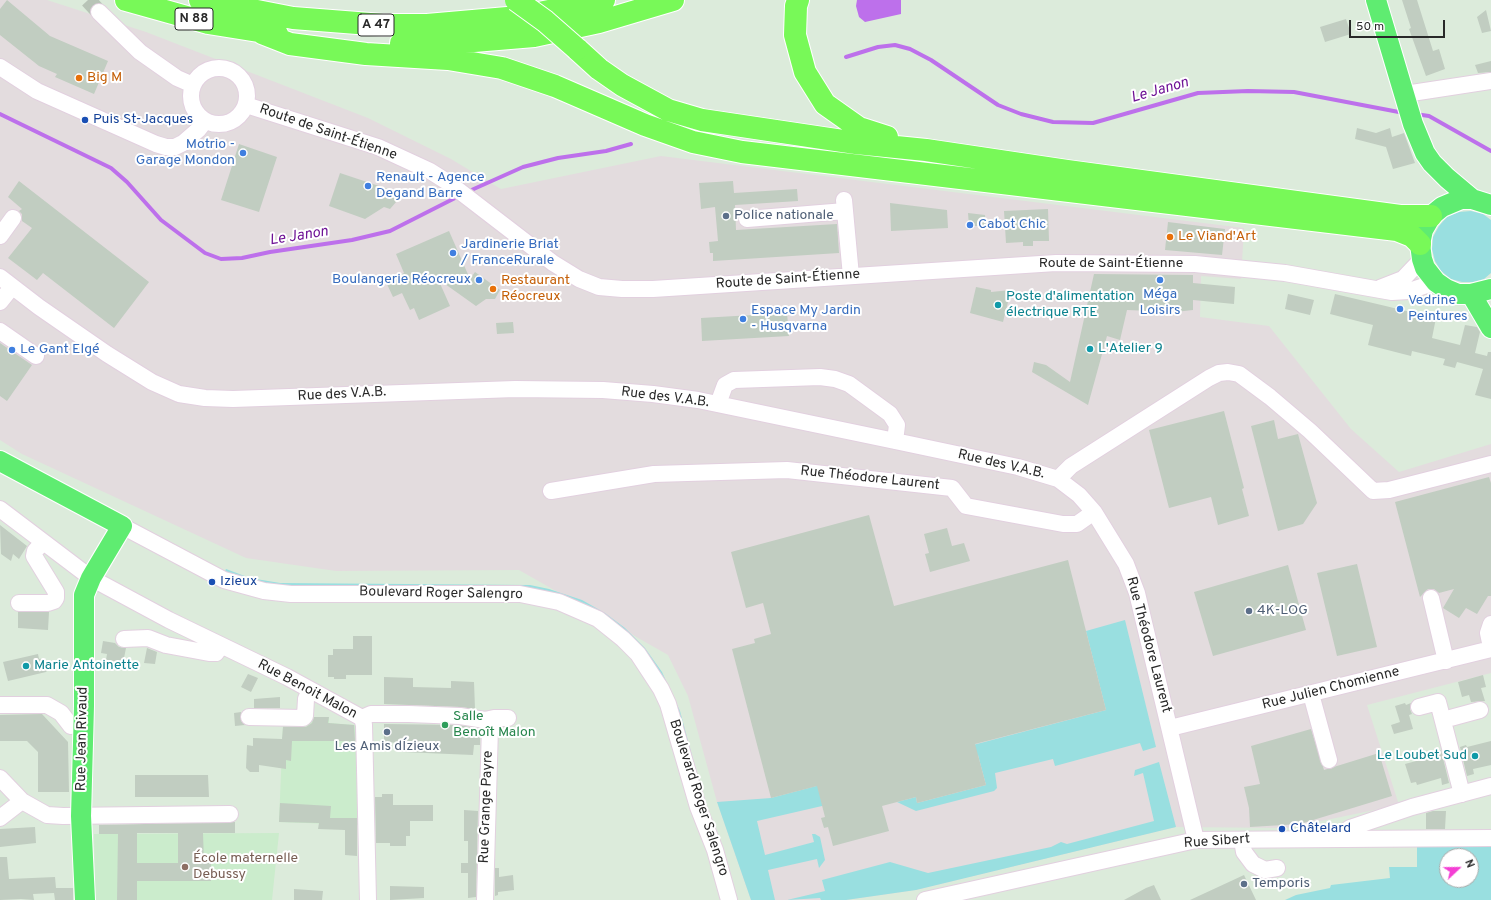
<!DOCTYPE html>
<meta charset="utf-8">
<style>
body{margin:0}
#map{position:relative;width:1491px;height:900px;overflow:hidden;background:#dcebdb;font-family:Overpass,sans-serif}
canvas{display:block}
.north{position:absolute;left:1439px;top:848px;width:40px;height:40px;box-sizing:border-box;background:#fff;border:1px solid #a9a9a9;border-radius:50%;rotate:68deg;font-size:11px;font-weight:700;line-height:16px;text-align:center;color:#292929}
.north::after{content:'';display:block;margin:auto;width:14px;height:18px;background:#f43fd4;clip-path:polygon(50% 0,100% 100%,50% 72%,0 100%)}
.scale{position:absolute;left:1349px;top:20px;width:96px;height:18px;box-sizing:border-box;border:2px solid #292929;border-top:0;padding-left:5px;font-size:12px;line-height:14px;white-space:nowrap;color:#292929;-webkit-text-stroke:3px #fff;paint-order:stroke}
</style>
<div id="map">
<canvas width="1491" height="900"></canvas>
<div class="north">N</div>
<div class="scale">50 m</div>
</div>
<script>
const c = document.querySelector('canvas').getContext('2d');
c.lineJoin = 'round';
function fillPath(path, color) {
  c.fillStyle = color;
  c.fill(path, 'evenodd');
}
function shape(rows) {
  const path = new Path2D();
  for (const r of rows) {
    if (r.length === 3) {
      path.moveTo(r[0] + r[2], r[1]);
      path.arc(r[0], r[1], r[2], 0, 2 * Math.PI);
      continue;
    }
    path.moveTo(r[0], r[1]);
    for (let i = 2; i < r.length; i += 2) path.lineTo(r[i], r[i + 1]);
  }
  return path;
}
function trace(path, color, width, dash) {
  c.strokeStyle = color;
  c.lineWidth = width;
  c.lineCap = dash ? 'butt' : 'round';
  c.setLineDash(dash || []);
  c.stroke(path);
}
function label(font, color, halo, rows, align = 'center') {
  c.font = font + ' Overpass,sans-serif';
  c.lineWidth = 4;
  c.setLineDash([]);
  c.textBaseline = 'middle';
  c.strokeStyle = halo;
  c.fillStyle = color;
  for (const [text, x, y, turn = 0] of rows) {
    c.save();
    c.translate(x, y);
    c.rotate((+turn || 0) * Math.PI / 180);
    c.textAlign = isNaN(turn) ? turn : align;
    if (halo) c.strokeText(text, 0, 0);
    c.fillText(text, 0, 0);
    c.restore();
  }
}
const industrial = shape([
 [0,0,47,0,146,32,368,118,451,159,501,189,661,156,1244,228,1241,279,1201,276,1200,317,1269,326,1351,429,1399,472,1491,444,1491,673,1367,705,1399,805,1287,828,1176,827,916,890,846,900,751,900,717,802,688,696,668,655,519,570,336,571,246,558,22,454,0,440]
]);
const education = shape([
 [311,717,329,717,329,723,356,725,358,825,279,822,283,724,310,723],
 [279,833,272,900,95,900,94,834]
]);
const green = shape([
 [1471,211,1483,214,1491,220,1491,273,1484,279,1473,282,1462,282,1451,279,1441,271,1435,261,1432,249,1433,237,1439,226,1447,217,1459,212],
 [226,569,250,578,280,583,530,585,549,589,582,600,605,613,625,628,645,648,662,672,680,711,703,796,668,691,580,603,298,587,256,583,229,574,225,571],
 [1125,620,1156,747,1143,751,1140,743,1055,766,1053,759,995,773,997,788,994,791,916,811,897,802,916,797,917,803,986,785,978,755,919,771,916,760,1106,710,1086,631],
 [1159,762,1176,827,916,890,846,900,821,900,820,898,787,900,825,891,822,880,890,862,928,873,1051,847,1061,842,1067,844,1154,821,1143,773,1134,776,1135,770],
 [873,771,822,806,757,821,765,855,814,842,812,834,815,834,820,837,825,860,819,868,817,859,768,870,775,900,751,900,717,802,771,798],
 [1417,847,1491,847,1491,900,1285,900,1296,895,1330,888,1331,885,1390,878,1389,867,1417,867],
 [1447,856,1471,856,1471,880,1447,880]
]);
const water = shape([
 [857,0,901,0,901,14,865,22,859,17,856,6]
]);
const stream = shape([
 [846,57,878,47,895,45,910,49,931,60,998,105,1021,114,1053,122,1093,123,1198,93,1248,91,1294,92,1404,113],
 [0,114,111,168,127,182,161,220,205,253,221,259,242,258,270,252,352,240,390,231,459,196],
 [1415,114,1429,116,1491,151],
 [467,192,523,167,558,158,606,151,631,144]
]);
const building = shape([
 [7,0,50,36,108,61,94,94,55,77,57,74,39,66,0,35,0,9],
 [1402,0,1417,0,1433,51,1439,49,1445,69,1426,76,1409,29,1411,28],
 [1486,10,1491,31,1482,33,1477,17],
 [1346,19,1351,34,1325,42,1320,27],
 [1491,61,1491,72,1478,73,1475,65],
 [1357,128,1376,133,1390,128,1392,137,1404,133,1415,163,1393,169,1386,147,1355,139],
 [239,144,277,157,259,212,221,200],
 [340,173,403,194,390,209,384,207,365,219,329,206],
 [19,181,149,282,114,328,43,273,37,280,8,258,32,228,22,221,22,214,19,211,22,209,8,197],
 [733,181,734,193,797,189,798,201,735,205,736,230,837,224,839,253,713,261,713,253,710,253,709,242,718,241,715,207,701,209,699,183],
 [890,203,947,210,948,228,891,231],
 [1048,209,1049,241,1033,241,1033,246,1023,246,1023,242,1006,243,1004,211],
 [968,213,985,215,986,226,969,226],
 [1168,222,1225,229,1222,255,1165,250],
 [449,231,470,279,475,272,500,290,495,299,486,299,476,306,438,279,450,306,419,320,414,308,410,310,402,293,393,297,386,282,404,273,396,254],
 [1094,274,1193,275,1193,283,1235,287,1234,304,1193,300,1193,310,1175,312,1127,310,1120,340,1107,336,1088,405,1032,372,1034,362,1046,365,1070,382],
 [976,287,991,290,991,292,1011,290,1003,322,970,313],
 [1288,294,1314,300,1310,315,1285,309],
 [1335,294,1436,318,1432,338,1460,345,1465,325,1477,327,1480,332,1475,353,1487,356,1488,352,1491,352,1491,399,1475,395,1483,369,1457,362,1455,368,1443,365,1445,359,1412,351,1411,356,1368,345,1373,325,1330,314],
 [787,313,789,336,702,341,701,318],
 [513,322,514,333,497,334,496,323],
 [0,343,32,365,7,401,0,396],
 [1224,411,1244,488,1242,489,1249,516,1218,525,1211,497,1169,508,1149,430],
 [1274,420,1278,439,1298,434,1317,503,1303,524,1278,531,1251,426],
 [1489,477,1491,483,1491,596,1488,596,1477,614,1466,608,1459,618,1443,608,1454,589,1439,593,1434,589,1428,589,1420,597,1395,502],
 [869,515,894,606,1068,560,1106,710,975,744,986,785,917,803,916,797,882,806,889,831,833,846,828,827,824,828,821,818,825,817,817,786,771,798,732,649,755,643,754,639,771,634,763,603,746,608,731,552],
 [0,525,27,546,19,559,13,554,11,561,1,554],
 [947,528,952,546,964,543,970,561,930,572,925,554,929,553,924,534],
 [1357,564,1377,647,1337,656,1317,573],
 [1288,565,1306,630,1213,656,1194,592],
 [18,612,49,612,48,630,18,628],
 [353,636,372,636,372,675,346,675,346,679,334,679,334,677,328,677,328,655,333,655,333,649,353,649],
 [103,641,115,643,119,647,126,648,123,663,106,660,107,654,101,653],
 [147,648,157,652,155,664,144,663],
 [38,654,39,659,45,658,44,662,51,666,46,672,8,681,3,662],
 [248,674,258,678,251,692,241,687],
 [1483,675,1486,687,1481,688,1485,701,1471,702,1469,695,1462,697,1458,682],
 [384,677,413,678,413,687,451,688,451,681,474,682,475,709,460,707,384,704],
 [280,697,280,708,254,708,254,699],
 [1405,703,1406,705,1411,703,1410,709,1412,714,1409,715,1413,729,1394,734,1391,725,1400,722,1395,706],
 [241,712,241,721,245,725,235,726,234,713],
 [42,714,68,742,69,792,38,792,38,752,27,741,0,741,0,715],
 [314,717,329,717,328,723,354,725,355,741,292,741,291,761,286,760,286,769,259,765,259,772,250,772,246,768,247,745,253,746,253,738,282,739,283,727,306,727,312,723],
 [384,724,459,725,480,729,480,745,474,745,473,755,402,752,402,743,384,742],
 [1311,729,1324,770,1379,753,1392,796,1300,824,1250,827,1249,808,1244,787,1260,784,1251,746],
 [1491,741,1491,765,1473,769,1474,774,1467,776,1460,747,1466,745,1467,747],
 [1441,750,1449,783,1442,785,1441,778,1417,785,1416,782,1411,783,1405,764,1435,756,1434,752],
 [135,775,208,775,209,797,135,797],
 [382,794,393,794,393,805,433,805,433,821,410,821,410,836,406,836,406,846,390,846,390,843,376,843,375,797,382,797],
 [280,803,331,806,330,818,357,818,357,856,345,855,345,830,318,829,319,823,279,822],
 [464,810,478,811,476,897,468,898,468,873,461,873,461,863,468,863,468,841,464,841],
 [1433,811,1446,811,1445,829,1426,829,1426,813],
 [235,822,235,833,203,833,204,863,211,863,211,881,137,881,137,900,117,900,118,834,99,834,99,825],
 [137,833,178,833,178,863,137,863],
 [35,827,36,843,0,847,0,829],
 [0,857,7,857,9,879,55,877,56,888,73,888,73,900,55,900,54,893,33,894,34,900,21,899,0,900],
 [495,868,499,868,499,877,513,875,514,890,498,892,498,895,495,896],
 [1244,875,1256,900,1190,900],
 [1154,885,1161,900,1124,900,1146,888],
 [390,886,424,887,424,898,390,900],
 [294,889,323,891,322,900,294,900]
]);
const minorTunnel = shape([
 [88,0,99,12]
]);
const minor = shape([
 [99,12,140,52,177,78,193,85],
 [0,67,37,91,156,144,166,147,175,147,183,143,198,130,205,121],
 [219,96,28],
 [1405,94,1491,81],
 [246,105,378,147,430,171,449,183,553,263,579,279,599,287,622,289,653,289,1056,263,1195,264,1285,273,1392,292,1409,291,1436,282],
 [844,200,851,276],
 [747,219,845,211],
 [0,236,13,218],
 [0,277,39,307,107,354,152,382,179,394,205,398,233,399,515,389,603,390,653,394,698,400,895,441,1018,467,1058,479,1079,495,1094,512,1126,564,1137,593,1196,840],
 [1380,288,1403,279,1422,259],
 [0,302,12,287],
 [0,331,36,356],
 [718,404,725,385,734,380,820,377,835,379,849,384,890,414,897,425,895,441],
 [1058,479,1071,466,1209,378,1219,373,1228,372,1239,374,1270,397,1310,431,1373,491,1389,490,1491,464],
 [551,491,654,474,787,470,952,488,966,506,1063,524,1077,524,1094,512],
 [0,509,91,578,169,620,287,677,362,718,364,725,368,900],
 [122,526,224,580,264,591,291,594,520,594,559,602,598,619,623,639,638,654,661,689,668,704,698,807,715,850,729,900],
 [1431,598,1446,661],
 [19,603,48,603,54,601,56,598,56,592,34,556,35,551,43,542],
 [1491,624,1488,633,1491,647],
 [124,639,148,638,166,645,209,653,216,653,221,646],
 [1311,694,1329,760],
 [0,705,47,705,61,713,71,726],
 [1419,707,1438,702,1462,794],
 [249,717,303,718,305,716,306,699,310,690],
 [362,718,371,714,409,714,460,716,485,720,488,722,490,727,485,900],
 [485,720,494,718,508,718],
 [1443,720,1480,710],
 [1170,728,1491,649],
 [0,778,22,801,47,815,63,816,230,814],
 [0,818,22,801],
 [1341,838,1343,833,1350,828,1412,807,1491,786],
 [1242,840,1244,852,1253,864,1265,870,1277,868],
 [925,900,1196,840,1491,838]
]);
const major = shape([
 [1376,0,1413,124,1425,153,1432,163,1447,178,1472,199],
 [1491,205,1472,199,1461,199,1442,207,1431,216,1423,230,1420,244,1422,259,1425,268,1436,282,1446,289,1458,294,1471,294,1491,289],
 [1471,294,1491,328],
 [0,461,122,526,91,578,84,595,84,706,81,816,85,900]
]);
const highway = shape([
 [126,0,208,23,277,34],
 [200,0,293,18,383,25,427,25,519,17,604,0],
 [798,0,796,6,795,35,805,72,825,104,859,128,887,137],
 [262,33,290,44,366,54,448,59,502,68,555,86,645,125,693,142,742,152,1397,230,1412,236,1420,244],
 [401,43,474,41,534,36,599,22,673,0],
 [577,49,599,69,622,85,668,110,702,120,856,143,926,150,1067,171,1400,216,1431,216]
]);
const highwayBridge = shape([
 [516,0,545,21,577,49]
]);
const markers = [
 [79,78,4,"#e8710a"],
 [85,120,4,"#1a4fb4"],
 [243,153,4,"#3f7fe0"],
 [368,186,4,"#3f7fe0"],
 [726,216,4,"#5c6f8a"],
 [970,225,4,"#3f7fe0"],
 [1170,237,4,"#e8710a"],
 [453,253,4,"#3f7fe0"],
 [479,280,4,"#3f7fe0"],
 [1160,280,4,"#3f7fe0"],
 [493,289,4,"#e8710a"],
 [998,305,4,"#0f9aa8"],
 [1400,309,4,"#3f7fe0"],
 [743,319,4,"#3f7fe0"],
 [1090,349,4,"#0f9aa8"],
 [12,350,4,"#3f7fe0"],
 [212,582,4,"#1a4fb4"],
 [1249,611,4,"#5c6f8a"],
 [26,666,4,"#0f9aa8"],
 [445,725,4,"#2e9e5b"],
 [387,732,4,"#5c6f8a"],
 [1475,756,4,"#0f9aa8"],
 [1282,829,4,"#1a4fb4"],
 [185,867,4,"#8d6e63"],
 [1244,884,4,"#5c6f8a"]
];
const shields = [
 [194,19,38],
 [376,25,36]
];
const shieldNames = [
 ["N 88",194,19],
 ["A 47",376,25]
];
const foodNames = [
 ["Big M",87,78],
 ["Le Viand'Art",1178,237],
 ["Restaurant",501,281],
 ["Réocreux",501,297]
];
const transitNames = [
 ["Puis St-Jacques",93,120],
 ["Izieux",220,582],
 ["Châtelard",1290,829]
];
const streetNames = [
 ["Route de Saint-Étienne",328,133,19],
 ["Route de Saint-Étienne",1111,264],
 ["Route de Saint-Étienne",788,280,-4],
 ["Rue des V.A.B.",342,395,-3],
 ["Rue des V.A.B.",665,398,7],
 ["Rue des V.A.B.",1001,465,13],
 ["Rue Théodore Laurent",870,479,6],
 ["Boulevard Roger Salengro",441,594,1],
 ["Rue Théodore Laurent",1148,645,75],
 ["Rue Julien Chomienne",1331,689,-14],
 ["Rue Benoit Malon",307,690,28],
 ["Rue Jean Rivaud",83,739,-89],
 ["Boulevard Roger Salengro",698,798,72],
 ["Rue Grange Payre",487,807,-88],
 ["Rue Sibert",1217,842,-4]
];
const shopNames = [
 ["Motrio -",235,145,"right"],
 ["Garage Mondon",235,161,"right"],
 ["Renault - Agence",376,178],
 ["Degand Barre",376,194],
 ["Cabot Chic",978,225],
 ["Jardinerie Briat",461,245],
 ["/ FranceRurale",461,261],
 ["Boulangerie Réocreux",471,280,"right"],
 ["Méga",1160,295,"center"],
 ["Loisirs",1160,311,"center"],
 ["Vedrine",1408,301],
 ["Peintures",1408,317],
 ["Espace My Jardin",751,311],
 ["- Husqvarna",751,327],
 ["Le Gant Elgé",20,350]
];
const serviceNames = [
 ["Police nationale",734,216],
 ["4K-LOG",1257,611],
 ["Les Amis dÍzieux",387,747,"center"],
 ["Temporis",1252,884]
];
const cultureNames = [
 ["Poste d'alimentation",1006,297],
 ["électrique RTE",1006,313],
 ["L'Atelier 9",1098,349],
 ["Marie Antoinette",34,666],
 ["Le Loubet Sud",1467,756,"right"]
];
const leisureNames = [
 ["Salle",453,717],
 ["Benoît Malon",453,733]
];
const educationNames = [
 ["École maternelle",193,859],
 ["Debussy",193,875]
];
const waterNames = [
 ["Le Janon",1160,91,-16],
 ["Le Janon",299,237,-9]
];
fillPath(industrial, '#e3dcde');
fillPath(education, '#cbeccc');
fillPath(green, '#99dfe0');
fillPath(water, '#bd70eb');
trace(stream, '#bd70eb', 4);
fillPath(building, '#c1cdc1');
trace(minorTunnel, '#b8c4b7', 16, [16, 8]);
trace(minor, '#e2d0df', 18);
trace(major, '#fff', 22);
trace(highway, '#fff', 24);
trace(minor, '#fff', 16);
trace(major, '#5fec71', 20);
trace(highway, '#78f958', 22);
trace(highwayBridge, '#fff', 24, []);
trace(highwayBridge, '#78f958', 22);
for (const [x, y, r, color] of markers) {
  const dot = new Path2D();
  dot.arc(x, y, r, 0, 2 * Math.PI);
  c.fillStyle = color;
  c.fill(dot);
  trace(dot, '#fff', 1.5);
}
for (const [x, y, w] of shields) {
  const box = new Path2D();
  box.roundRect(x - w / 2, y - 11, w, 22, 3);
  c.fillStyle = '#fff';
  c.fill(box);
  trace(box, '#292929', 1);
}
label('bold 13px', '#292929', null, shieldNames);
label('14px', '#c56008', '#fff', foodNames, 'left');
label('14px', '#164399', '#fff', transitNames, 'left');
label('14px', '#292929', '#fff', streetNames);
label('14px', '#366cbe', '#fff', shopNames, 'left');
label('14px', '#4e5e75', '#fff', serviceNames, 'left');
label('14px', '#0d838f', '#fff', cultureNames, 'left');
label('14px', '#27864d', '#fff', leisureNames, 'left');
label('14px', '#785e54', '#fff', educationNames, 'left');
label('italic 15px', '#6e1195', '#fff', waterNames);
</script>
